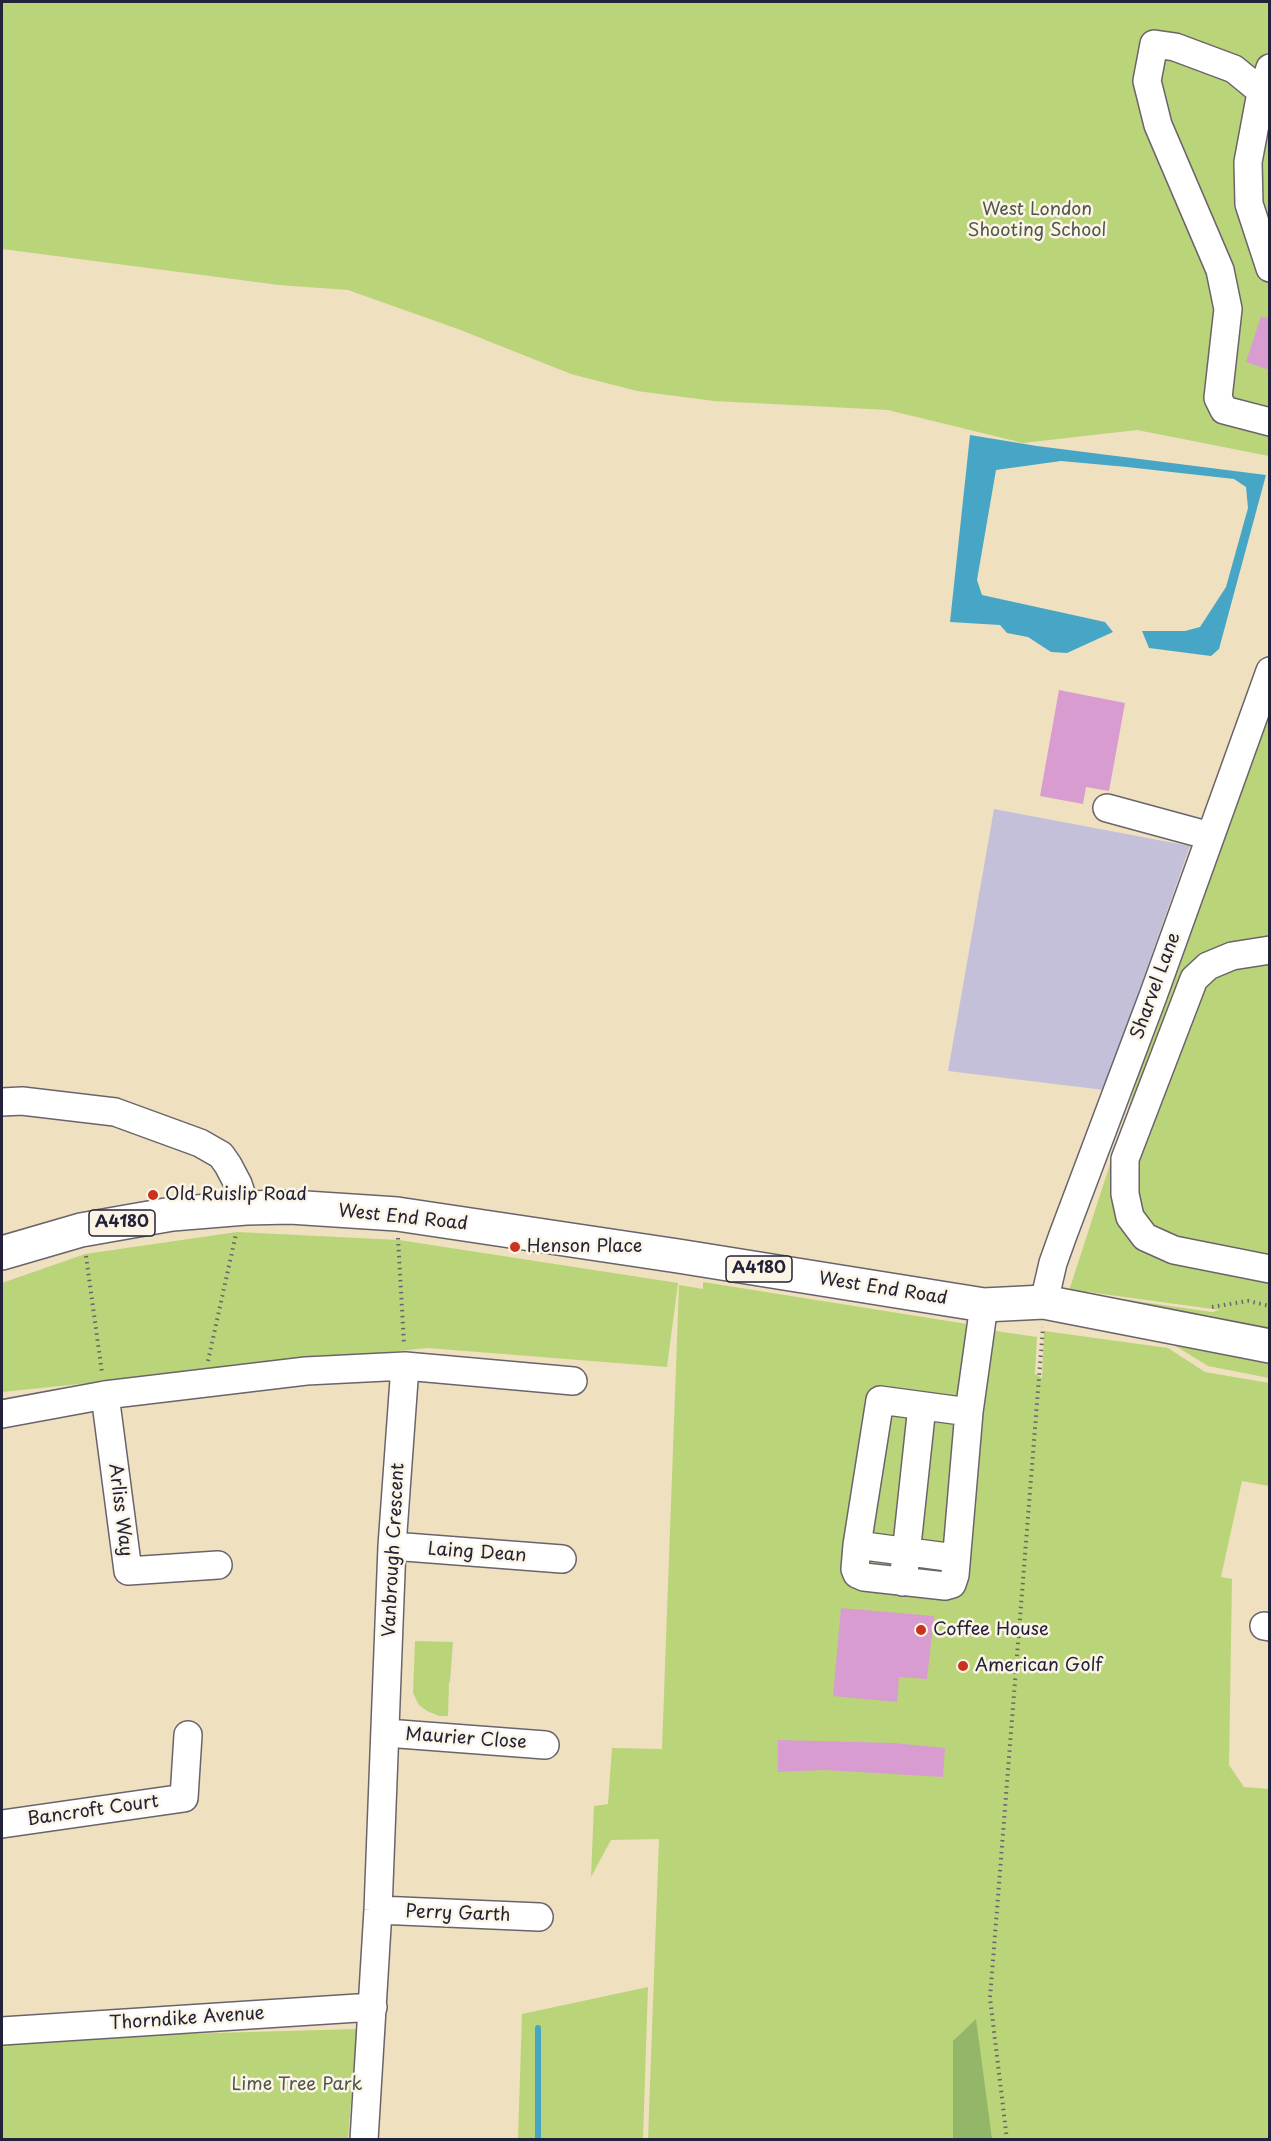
<!DOCTYPE html>
<style>
body{margin:0}
#map{position:relative;width:1271px;height:2141px;overflow:hidden;background:#efe0c0;font-family:"Playpen Sans",sans-serif}
canvas{display:block}
.frame{position:absolute;inset:0;border:3px solid #22223b;pointer-events:none}
</style>
<div id="map">
<canvas width="1271" height="2141"></canvas>
<div class="frame"></div>
</div>
<script>
const c = document.querySelector('canvas').getContext('2d');
c.lineJoin = 'round';
function fillPath(path, color) {
  c.fillStyle = color;
  c.fill(path, 'evenodd');
}
function shape(rows) {
  const path = new Path2D();
  for (const r of rows) {
    path.moveTo(r[0], r[1]);
    for (let i = 2; i < r.length; i += 2) path.lineTo(r[i], r[i + 1]);
  }
  return path;
}
function trace(path, color, width, dash) {
  c.strokeStyle = color;
  c.lineWidth = width;
  c.lineCap = dash ? 'butt' : 'round';
  c.setLineDash(dash || []);
  c.stroke(path);
}
function label(font, color, halo, rows, align = 'center') {
  c.font = font + ' "Playpen Sans",sans-serif';
  c.lineWidth = 5;
  c.setLineDash([]);
  c.textBaseline = 'middle';
  c.strokeStyle = halo;
  c.fillStyle = color;
  for (const [text, x, y, turn = 0] of rows) {
    c.save();
    c.translate(x, y);
    c.rotate((+turn || 0) * Math.PI / 180);
    c.textAlign = isNaN(turn) ? turn : align;
    if (halo) c.strokeText(text, 0, 0);
    c.fillText(text, 0, 0);
    c.restore();
  }
}
const industrial = shape([
 [994,809,1190,846,1104,1090,948,1071]
]);
const green = shape([
 [2,2,1269,2,1269,456,1137,430,1023,443,888,410,714,401,637,391,571,374,458,329,348,290,279,285,2,249],
 [1269,673,1269,1328,1206,1315,1089,1298,1087,1294,1212,1312,1220,1310,1088,1292,1067,1297],
 [237,1232,399,1240,678,1283,667,1367,428,1348,2,1392,2,1283,85,1254],
 [703,1282,967,1324,968,1327,1037,1337,1035,1374,1042,1378,1044,1331,1168,1348,1205,1372,1269,1383,1269,1486,1242,1481,1221,1577,1232,1579,1229,1765,1244,1787,1269,1789,1269,2139,648,2139,659,1839,611,1840,591,1877,594,1806,608,1804,612,1748,662,1749,679,1285,703,1289],
 [1169,1342,1269,1357,1269,1378,1208,1366],
 [415,1641,453,1642,450,1681,449,1683,448,1716,439,1716,427,1711,419,1705,413,1693],
 [648,1987,643,2139,518,2139,522,2014],
 [357,2029,348,2139,2,2139,2,2039]
]);
const forest = shape([
 [976,2019,992,2139,953,2139,953,2041]
]);
const water = shape([
 [970,435,1037,446,1266,475,1219,649,1211,656,1149,648,1142,631,1185,631,1200,627,1226,587,1248,508,1246,487,1234,479,1127,467,1061,461,996,470,977,580,982,595,1105,622,1113,632,1067,653,1051,652,1028,637,1007,633,1000,625,950,622]
]);
const stream = shape([
 [538,2140,538,2028]
]);
const building = shape([
 [1261,316,1270,319,1270,370,1246,362],
 [1059,690,1125,703,1109,791,1086,787,1083,804,1040,796],
 [841,1608,934,1616,927,1679,899,1677,897,1702,833,1696],
 [778,1740,893,1743,945,1748,943,1777,823,1770,778,1772]
]);
const path = shape([
 [398,1238,404,1344],
 [86,1256,102,1373],
 [1212,1307,1248,1301,1270,1306],
 [208,1361,236,1234],
 [1007,2140,990,1998,1043,1327]
]);
const minor = shape([
 [1270,68,1260,98,1248,162,1249,204,1270,268],
 [1262,92,1234,69,1175,47,1154,44,1147,81,1158,125,1220,270,1228,309,1218,398,1224,410,1270,422],
 [1107,808,1210,836],
 [1270,950,1232,956,1208,966,1194,979,1125,1159,1125,1194,1130,1217,1145,1237,1174,1250,1270,1269],
 [2,1102,22,1101,115,1112,200,1143,221,1155,228,1165,238,1184,246,1208],
 [1044,1302,1053,1263,1063,1235,1153,996,1270,671],
 [405,1366,573,1381],
 [105,1395,128,1571,218,1565],
 [969,1412,880,1400,857,1545,855,1569,857,1574,864,1577,945,1586,952,1584,955,1575,969,1412,984,1305],
 [2,1414,105,1395,306,1371,405,1366,392,1546,378,1910,364,2140],
 [857,1545,955,1558],
 [392,1546,562,1559],
 [903,1582,922,1406],
 [1264,1626,1270,1627],
 [386,1733,545,1745],
 [2,1824,184,1798,188,1735],
 [378,1910,539,1917],
 [2,2031,373,2007]
]);
const major = shape([
 [2,1253,81,1230,172,1214,246,1208,290,1207,397,1214,678,1256,984,1305,1044,1302,1270,1346]
]);
const markers = [
 [153,1195,6,"#c8321e"],
 [515,1247,6,"#c8321e"],
 [921,1630,6,"#c8321e"],
 [963,1666,6,"#c8321e"]
];
const shields = [
 [122,1223,66],
 [759,1269,66]
];
const shieldNames = [
 ["A4180",122,1223],
 ["A4180",759,1269]
];
const parkNames = [
 ["West London",1037,210],
 ["Shooting School",1037,231],
 ["Lime Tree Park",297,2085]
];
const streetNames = [
 ["Sharvel Lane",1156,986,-70],
 ["West End Road",403,1218,6],
 ["West End Road",883,1289,9],
 ["Arliss Way",120,1510,83],
 ["Vanbrough Crescent",394,1550,-87],
 ["Laing Dean",477,1553,4],
 ["Maurier Close",466,1739,4],
 ["Bancroft Court",93,1811,-8],
 ["Perry Garth",458,1914,2],
 ["Thorndike Avenue",187,2019,-4]
];
const poiNames = [
 ["Old Ruislip Road",165,1195],
 ["Henson Place",527,1247],
 ["Coffee House",933,1630],
 ["American Golf",975,1666]
];
fillPath(industrial, '#c5c0da');
fillPath(green, '#bad479');
fillPath(forest, '#93b669');
fillPath(water, '#47a6c6');
trace(stream, '#47a6c6', 6);
fillPath(building, '#d89cd1');
trace(minor, '#6a646a', 30);
trace(major, '#6a646a', 36);
trace(path, '#6a646a', 4, [1.5, 4.5]);
trace(minor, '#fff', 27);
trace(major, '#fff', 33);
for (const [x, y, r, color] of markers) {
  const dot = new Path2D();
  dot.arc(x, y, r, 0, 2 * Math.PI);
  c.fillStyle = color;
  c.fill(dot);
  trace(dot, '#fcf5e5', 2);
}
for (const [x, y, w] of shields) {
  const box = new Path2D();
  box.roundRect(x - w / 2, y - 13, w, 26, 4.5);
  c.fillStyle = '#fcf5e5';
  c.fill(box);
  trace(box, '#22223b', 1.5);
}
label('bold 16px', '#22223b', null, shieldNames);
label('18px', '#50574e', '#fcf5e5', parkNames);
label('18px', '#22223b', '#fcf5e5', streetNames);
label('18px', '#22223b', '#fcf5e5', poiNames, 'left');
</script>
